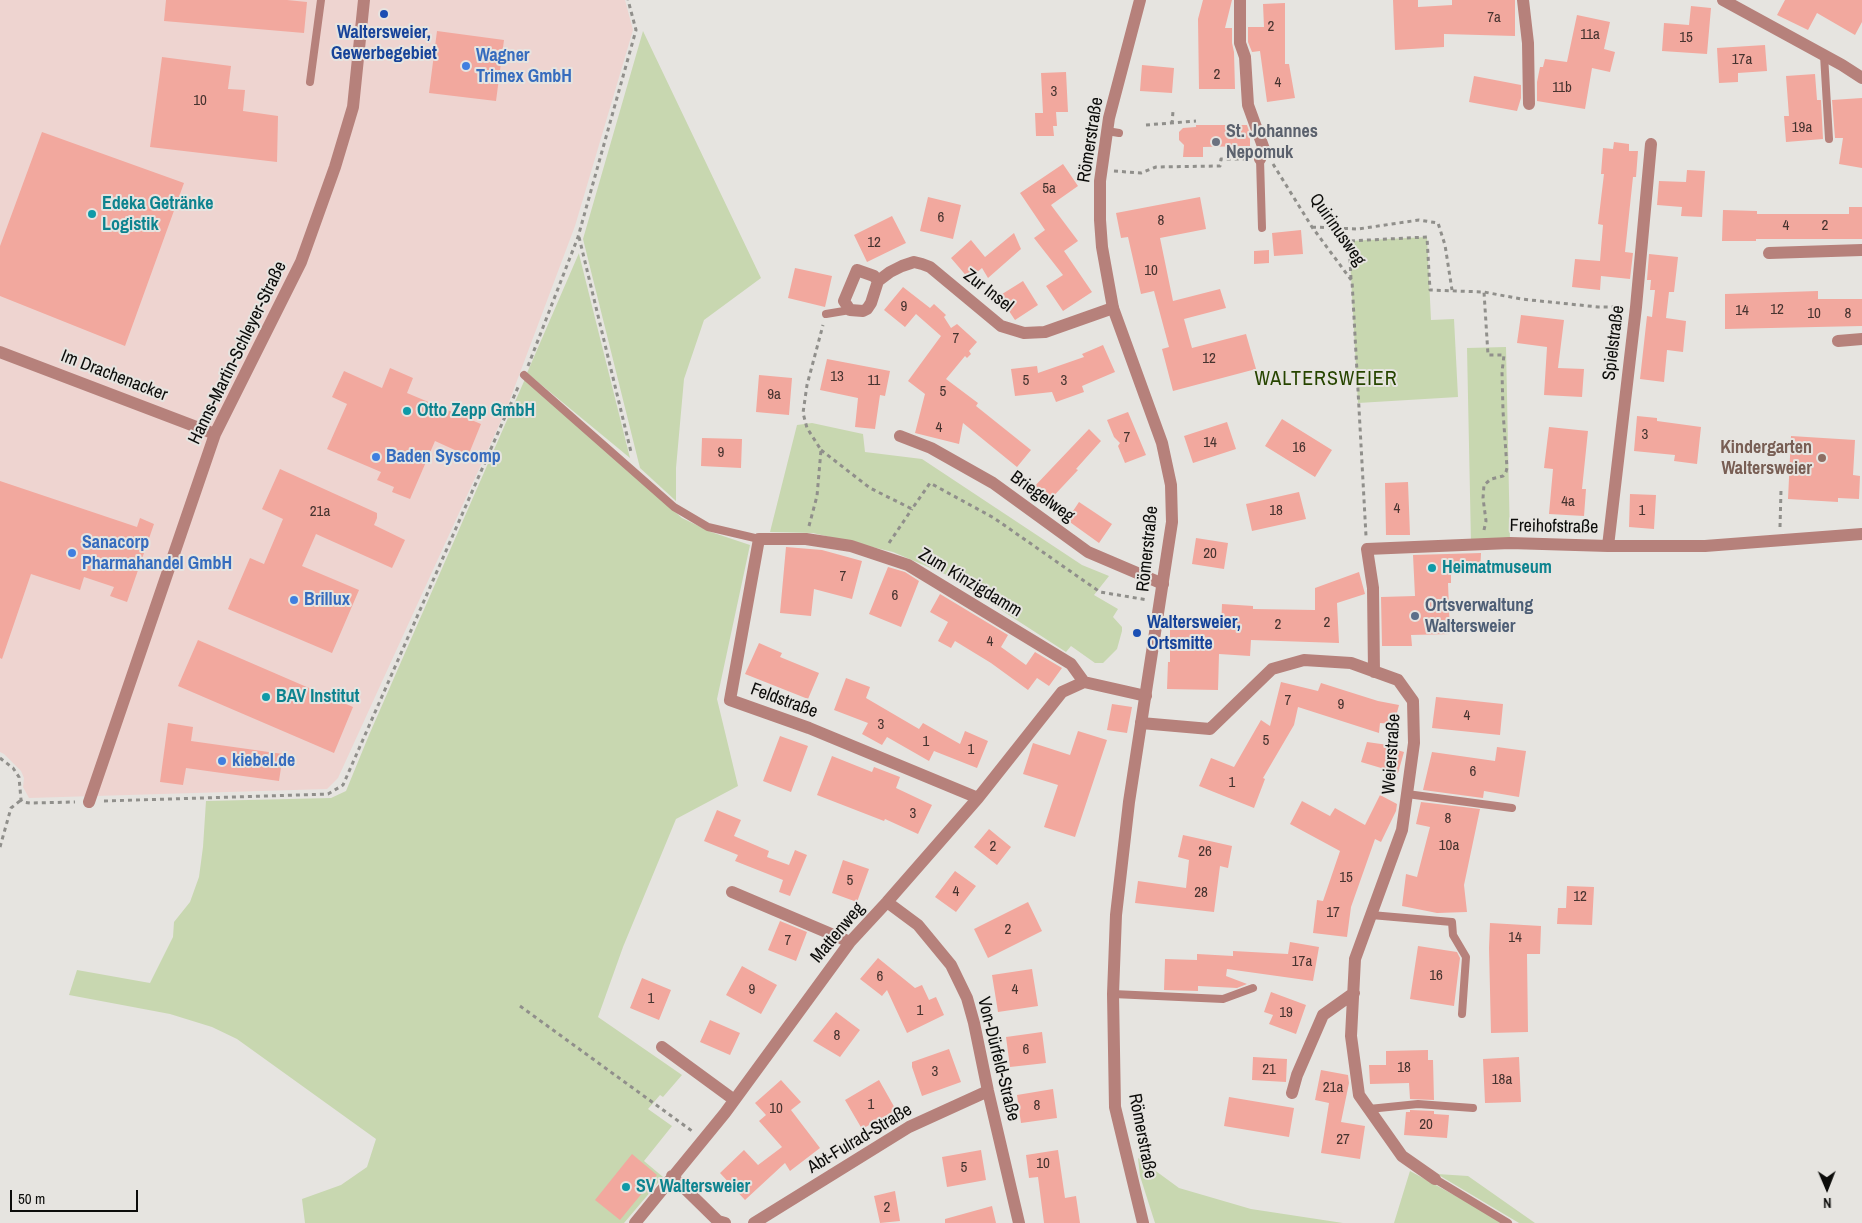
<!DOCTYPE html>
<html>
<head>
<meta charset="utf-8">
<style>
	body { margin:0 }
	#map { position:relative; width:1862px; height:1223px; overflow:hidden; background:#e6e4e0; font-family:"Archivo Narrow",sans-serif }
	canvas { display:block }
	.north { position:absolute; left:1802px; top:1163px; width:50px; height:50px; -webkit-text-stroke:4px #e6e4e0; paint-order:stroke; rotate:179deg; font-size:14px; font-weight:700; line-height:20px; text-align:center; color:#0c0c0a }
	.north::after { content:''; display:block; margin:auto; width:18px; height:22px; background:#0c0c0a; clip-path:polygon(50% 0,100% 100%,50% 72%,0 100%) }
	.scale { position:absolute; left:10px; top:1190px; width:128px; height:22px; box-sizing:border-box; border:2px solid #0c0c0a; border-top:0; padding-left:6px; font-size:15px; line-height:18px; white-space:nowrap; color:#0c0c0a; -webkit-text-stroke:4px #e6e4e0; paint-order:stroke }
</style>
</head>
<body>
<div id="map">
<canvas width="1862" height="1223"></canvas>
<div class="north">N</div>
<div class="scale">50 m</div>
</div>
<script>
const ctx = document.querySelector('canvas').getContext('2d');
ctx.lineJoin = 'round';
function fillPath(path, color) { ctx.fillStyle = color; ctx.fill(path, 'evenodd'); }
const toPath = rows => new Path2D(rows.map(r => 'M' + r).join(''));
function stroke(path, color, width, dash) { ctx.strokeStyle = color; ctx.lineWidth = width; ctx.lineCap = dash ? 'butt' : 'round'; ctx.setLineDash(dash || []); ctx.stroke(path); }
function drawText(font, color, halo, rows, align = 'center') {
  ctx.font = font + ' "Archivo Narrow",sans-serif'; ctx.lineWidth = 4; ctx.setLineDash([]); ctx.textBaseline = 'middle'; ctx.strokeStyle = halo; ctx.fillStyle = color; for (const [text, x, y, turn = 0] of rows) {
    ctx.save(); ctx.translate(x, y); ctx.rotate((+turn || 0) * Math.PI / 180); ctx.textAlign = isNaN(turn) ? turn : align; if (halo) ctx.strokeText(text, 0, 0); ctx.fillText(text, 0, 0); ctx.restore();
  }
}
fillPath(toPath([
	[0,0,625,0,633,30,575,226,506,410,338,778,327,789,29,798,23,787,24,778,21,771,4,754,0,752]
]), '#eed4d0');
fillPath(toPath([
	[643,31,761,278,704,320,684,379,676,468,676,501,640,468,583,239],
	[1427,237,1431,320,1454,319,1458,397,1358,403,1349,241],
	[579,253,579,254,630,458,527,373],
	[1506,347,1510,543,1471,543,1467,348],
	[525,379,682,518,711,532,750,545,717,699,738,786,676,819,623,947,598,1017,682,1075,663,1097,660,1095,648,1109,672,1126,644,1161,663,1177,624,1223,305,1223,302,1199,341,1185,367,1167,376,1139,237,1039,212,1027,170,1014,69,995,77,970,150,983,173,937,174,922,190,902,199,877,203,847,206,801,331,798,346,791,369,735],
	[812,423,863,434,865,452,922,459,1082,565,1109,576,1094,595,1118,609,1113,617,1122,627,1122,631,1117,649,1103,663,1095,663,1071,646,1066,652,947,575,893,552,813,533,770,532,797,425],
	[1138,1158,1179,1188,1251,1209,1343,1223,1155,1223,1140,1176],
	[1410,1171,1489,1214,1501,1223,1394,1223],
	[1437,1174,1468,1176,1535,1223,1519,1223]
]), '#c8d7b0');
fillPath(toPath([
	[166,0,287,0,307,2,304,33,164,21],
	[1203,0,1232,0,1225,28,1232,28,1232,43,1234,52,1235,89,1199,89,1198,19],
	[1393,0,1418,0,1418,7,1452,5,1452,0,1515,0,1515,36,1444,34,1444,47,1395,50],
	[1785,0,1862,0,1862,22,1855,35,1817,13,1808,30,1777,15],
	[1285,3,1285,64,1289,64,1295,98,1267,102,1260,51,1252,52,1248,42,1248,27,1264,27,1263,4],
	[1691,6,1711,8,1707,54,1662,51,1664,23,1689,25],
	[1577,15,1610,22,1604,49,1615,52,1610,72,1592,68,1585,109,1537,101,1537,82,1540,67,1543,67,1545,59,1567,62],
	[437,31,504,40,496,101,429,93],
	[1765,45,1767,71,1738,73,1738,82,1719,83,1717,48],
	[162,57,231,66,228,89,245,90,243,111,278,116,277,162,150,147],
	[1142,65,1174,68,1172,93,1140,91],
	[1066,72,1068,112,1056,112,1057,126,1053,126,1054,136,1036,136,1035,113,1043,113,1041,73],
	[1815,74,1817,100,1821,100,1823,139,1786,142,1784,116,1789,116,1786,76],
	[1474,76,1521,85,1521,98,1517,111,1469,102],
	[1862,98,1862,168,1839,164,1843,138,1835,138,1832,100],
	[1196,125,1247,125,1250,134,1250,146,1203,147,1203,157,1183,157,1184,145,1179,140,1179,132,1183,128,1196,127],
	[42,132,184,183,125,346,0,296,0,246],
	[1614,142,1629,144,1629,151,1638,151,1636,177,1633,177,1625,252,1633,253,1630,279,1601,276,1600,290,1572,287,1575,259,1600,261,1603,225,1598,224,1604,174,1601,174,1603,148,1613,149],
	[1063,164,1078,186,1051,205,1078,241,1064,251,1092,292,1063,311,1046,286,1063,275,1034,238,1045,230,1020,193],
	[1687,170,1705,171,1702,217,1681,216,1682,207,1657,205,1659,181,1686,182],
	[928,197,961,205,953,239,920,231],
	[1200,197,1206,229,1160,238,1173,301,1220,289,1226,308,1184,319,1192,348,1246,334,1256,369,1173,391,1162,349,1169,347,1154,291,1141,294,1128,237,1121,238,1116,213],
	[1849,207,1862,207,1862,239,1756,239,1756,241,1722,241,1723,210,1757,211,1757,214,1849,214],
	[892,216,906,243,867,262,854,235],
	[1301,230,1303,254,1274,256,1272,233],
	[1014,233,1021,249,988,278,982,268,969,279,951,258,971,240,985,257],
	[1269,250,1269,263,1254,264,1254,251],
	[1649,254,1678,257,1674,292,1669,292,1666,318,1686,321,1683,352,1667,350,1664,382,1640,379,1647,316,1652,317,1655,290,1650,290,1651,280,1647,280],
	[795,268,832,276,825,307,788,298],
	[1023,281,1038,305,1015,320,999,296],
	[903,287,930,308,934,304,946,315,944,317,951,328,957,324,977,342,969,351,971,354,967,358,965,356,946,379,978,403,976,406,1031,450,1017,467,963,423,959,444,915,433,925,394,908,381,941,336,916,314,905,327,884,310],
	[1818,291,1818,299,1862,299,1862,326,1725,329,1725,294],
	[1521,315,1564,320,1558,368,1584,369,1582,397,1544,395,1547,347,1517,343],
	[1103,345,1115,372,1082,386,1084,392,1056,402,1052,392,1015,396,1011,369,1037,366,1038,373,1084,357,1082,354],
	[827,359,890,371,885,396,880,395,875,429,855,427,858,398,820,390],
	[390,368,413,378,407,393,481,424,468,456,435,441,410,499,392,492,394,487,377,480,381,472,327,449,347,404,332,397,344,371,382,388],
	[759,375,792,378,789,415,756,412],
	[1128,412,1146,455,1125,463,1118,446,1120,443,1114,437,1107,420],
	[1637,416,1657,418,1657,421,1701,427,1697,464,1674,461,1675,455,1634,451],
	[1282,419,1332,450,1315,477,1265,446],
	[1227,422,1236,449,1193,463,1184,436],
	[1549,427,1588,431,1582,489,1586,489,1584,516,1549,514,1553,469,1544,468],
	[1089,429,1101,441,1076,469,1078,470,1047,503,1032,489],
	[1791,436,1855,440,1853,475,1860,476,1859,499,1838,498,1838,502,1788,499],
	[702,438,742,439,741,468,701,466],
	[280,469,377,513,377,518,374,525,405,540,392,568,316,534,302,566,359,590,332,653,228,609,250,558,264,564,283,519,262,509],
	[0,481,137,527,140,518,154,524,127,602,110,596,114,587,84,577,80,590,31,574,2,659,0,658],
	[1408,482,1410,535,1386,535,1385,483],
	[1299,492,1306,519,1252,531,1246,504],
	[1630,494,1656,495,1654,529,1629,527],
	[1079,502,1112,524,1099,543,1067,520],
	[1196,538,1228,543,1224,569,1192,564],
	[786,547,822,550,862,561,852,599,814,589,811,616,780,613],
	[1481,553,1480,574,1451,573,1451,583,1448,583,1450,634,1411,635,1412,646,1382,646,1381,597,1415,596,1413,555],
	[888,567,905,572,919,581,901,627,869,614],
	[1359,572,1365,594,1337,603,1339,643,1251,640,1250,656,1219,654,1218,690,1167,689,1168,662,1170,662,1170,630,1221,629,1222,604,1253,606,1253,609,1315,610,1315,588],
	[940,594,1008,635,1001,647,1026,665,1035,652,1062,668,1049,686,1037,678,1028,690,991,663,955,641,951,648,938,641,948,622,930,612],
	[198,640,353,707,334,753,178,686],
	[759,643,782,653,780,657,819,673,808,699,745,674],
	[846,678,870,687,866,698,919,729,923,723,960,744,965,731,988,741,977,768,934,751,929,761,887,737,882,745,862,734,868,723,834,710],
	[1281,682,1318,691,1321,683,1378,701,1399,705,1394,724,1380,723,1379,733,1298,707,1294,725,1263,778,1265,779,1254,808,1199,786,1211,758,1234,767,1261,720,1270,726],
	[1436,697,1503,704,1500,735,1432,728],
	[1112,704,1132,707,1127,733,1107,730],
	[168,723,193,727,191,741,283,754,279,781,186,768,183,785,160,782],
	[1078,731,1107,740,1075,837,1044,827,1058,785,1023,774,1033,743,1070,755],
	[780,736,808,746,791,792,763,781],
	[1367,742,1388,745,1387,747,1404,752,1398,773,1361,762],
	[1497,747,1526,751,1519,797,1484,791,1483,798,1423,790,1432,752,1495,761],
	[832,756,872,772,874,767,900,777,896,788,932,805,918,834,885,819,884,821,817,795],
	[1380,795,1397,804,1396,811,1381,842,1375,839,1351,907,1347,937,1313,933,1317,900,1323,901,1340,851,1290,824,1302,801,1330,816,1335,808,1365,825],
	[1421,802,1480,809,1464,885,1467,912,1437,913,1402,906,1406,874,1417,877,1430,827,1416,824],
	[717,810,741,820,734,836,769,851,767,857,789,865,795,850,807,855,790,896,779,892,783,880,735,861,738,855,704,841],
	[989,829,1011,847,997,865,974,847],
	[1183,835,1232,846,1228,868,1220,866,1214,912,1135,903,1138,881,1186,888,1189,860,1178,857],
	[843,860,869,869,857,902,832,893],
	[955,871,976,886,956,912,935,897],
	[1567,886,1594,887,1592,925,1557,924,1558,908,1566,908],
	[1028,902,1042,931,988,958,974,929],
	[780,921,807,932,796,961,768,950],
	[1490,923,1541,926,1540,954,1527,954,1528,1032,1491,1033,1489,948],
	[1290,942,1319,947,1313,981,1227,969,1226,976,1247,984,1237,988,1198,986,1198,991,1164,990,1165,959,1197,960,1197,954,1233,956,1233,951,1288,954],
	[1418,946,1457,952,1460,958,1454,1006,1410,999],
	[878,958,915,988,922,985,929,1000,936,997,944,1015,907,1033,887,990,882,996,860,979],
	[742,966,777,985,761,1014,726,995],
	[1032,969,1038,1006,998,1012,992,975],
	[642,978,671,990,659,1020,630,1008],
	[1271,992,1306,1005,1296,1034,1269,1024,1273,1015,1264,1012],
	[836,1012,860,1030,840,1057,813,1041],
	[710,1020,740,1033,730,1055,700,1042],
	[1042,1032,1046,1063,1010,1067,1006,1037],
	[949,1049,961,1082,922,1096,912,1067,912,1062],
	[1428,1050,1428,1060,1433,1060,1434,1100,1410,1099,1409,1083,1370,1084,1369,1065,1386,1065,1386,1051],
	[1253,1057,1287,1059,1286,1082,1252,1080],
	[1519,1057,1521,1102,1485,1103,1483,1059],
	[1321,1070,1348,1075,1349,1083,1341,1122,1365,1126,1360,1159,1321,1153,1329,1103,1315,1100],
	[781,1080,801,1102,791,1110,820,1148,790,1171,785,1163,745,1200,720,1173,744,1150,758,1165,782,1147,759,1121,766,1115,755,1103],
	[879,1080,896,1110,862,1129,845,1100],
	[1053,1089,1057,1118,1021,1123,1017,1095],
	[1229,1097,1294,1108,1289,1137,1224,1126],
	[1410,1110,1434,1111,1434,1114,1449,1115,1447,1138,1404,1135,1406,1112,1410,1112],
	[981,1150,986,1180,947,1187,942,1157],
	[1058,1150,1065,1198,1076,1196,1080,1223,1044,1223,1038,1177,1029,1178,1026,1155],
	[632,1154,657,1175,620,1220,595,1200],
	[895,1191,900,1221,880,1223,874,1196],
	[992,1206,996,1223,945,1223,945,1219]
]), '#f2a89e');
stroke(toPath([
	[1172,124,1173,111,1176,111],
	[1146,125,1196,121],
	[1273,164,1312,227,1352,281,1366,536],
	[1114,171,1141,173,1156,167,1220,166,1221,159,1247,159],
	[1312,227,1358,229,1419,220,1438,223,1445,245,1452,290],
	[579,237,631,452],
	[1351,279,1349,241,1427,237,1430,290,1484,292,1521,299,1598,307,1623,307],
	[528,366,578,237,636,30,628,0],
	[821,450,870,488,912,509,930,483,994,518,1100,592,1148,600],
	[809,526,817,496,821,450,807,428,803,413,807,385,823,325],
	[1780,527,1781,490],
	[1484,530,1486,521,1483,498,1484,485,1491,479,1503,476,1506,472,1507,468,1503,411,1502,372,1504,355,1488,355,1484,292],
	[889,543,912,509],
	[0,758,13,768,19,777,21,800,23,802,30,803,75,802],
	[104,801,328,794,343,785,519,385],
	[0,847,11,808,21,800],
	[520,1006,692,1131]
]), '#908f8b', 3, [4, 4]);
stroke(toPath([
	[1824,55,1829,139],
	[310,82,321,0],
	[1107,131,1119,133],
	[1260,159,1262,228],
	[826,314,850,310],
	[524,375,674,507,708,527,759,539],
	[1407,794,1512,808],
	[1371,915,1452,922,1453,935,1466,957,1462,1014],
	[1113,994,1223,999,1253,988],
	[1369,1109,1418,1104,1473,1108],
	[1435,1179,1508,1223]
]), '#b6817b', 8);
stroke(toPath([
	[1240,0,1240,43,1245,57,1248,105,1264,149,1260,159],
	[1523,0,1528,43,1529,104],
	[1723,0,1842,65,1862,78],
	[1769,253,1862,250],
	[857,270,874,276,878,281,871,303,867,309,863,311,850,310,844,301,857,270],
	[878,281,890,272,902,266,914,262,922,264,930,267,1001,326,1024,333,1045,332,1113,308],
	[1838,341,1862,339],
	[0,352,215,434],
	[900,436,931,448,993,483,1088,552,1163,584],
	[1608,546,1636,307,1651,144],
	[1374,672,1373,588,1367,549,1510,543,1608,546,1705,546,1862,534],
	[1141,723,1210,729,1272,669,1304,660,1351,663,1398,680,1413,701,1414,743,1402,830,1355,959,1351,1036,1359,1095,1402,1156,1435,1179],
	[978,798,809,728,730,700,759,539,806,539,851,546,908,565,1071,664,1084,682,1146,696],
	[89,802,215,434,301,262,335,167,353,107,364,0],
	[732,892,850,942],
	[887,902,918,925,951,965,967,998,974,1023,988,1091,1019,1223],
	[662,1047,733,1099],
	[1292,1093,1297,1075,1323,1015,1354,993],
	[672,1176,718,1221,725,1223],
	[635,1223,725,1113,850,942,887,902,978,798,1062,692,1084,682],
	[754,1223,909,1127,988,1091]
]), '#b6817b', 12);
stroke(toPath([
	[1140,0,1109,118,1100,181,1100,220,1102,247,1113,308,1162,443,1171,485,1172,522,1129,802,1116,915,1113,994,1115,1107,1143,1223]
]), '#b6817b', 12);
for (const [x, y, r, color] of [
	[384,14,5,"#1a4fb4"],
	[466,66,5,"#3f7fe0"],
	[1216,142,5,"#6b7280"],
	[92,214,5,"#0f9aa8"],
	[407,411,5,"#0f9aa8"],
	[376,457,5,"#3f7fe0"],
	[1822,458,5,"#8d6e63"],
	[72,553,5,"#3f7fe0"],
	[1432,568,5,"#0f9aa8"],
	[294,600,5,"#3f7fe0"],
	[1415,616,5,"#5c6f8a"],
	[1137,633,5,"#1a4fb4"],
	[266,697,5,"#0f9aa8"],
	[222,761,5,"#3f7fe0"],
	[626,1187,5,"#0f9aa8"]
]) { const dot = new Path2D(); dot.arc(x, y, r, 0, 2 * Math.PI); ctx.fillStyle = color; ctx.fill(dot); stroke(dot, '#e6e4e0', 2); }
drawText('15px', '#46332f', null, [
	["7a",1494,18],
	["2",1271,27],
	["11a",1590,35],
	["15",1686,38],
	["17a",1742,60],
	["2",1217,75],
	["4",1278,83],
	["11b",1562,88],
	["3",1054,92],
	["10",200,101],
	["19a",1802,128],
	["5a",1049,189],
	["6",941,218],
	["8",1161,221],
	["4",1786,226],
	["2",1825,226],
	["12",874,243],
	["10",1151,271],
	["9",904,307],
	["12",1777,310],
	["14",1742,311],
	["10",1814,314],
	["8",1848,314],
	["7",956,339],
	["12",1209,359],
	["13",837,377],
	["11",874,381],
	["5",1026,381],
	["3",1064,381],
	["5",943,392],
	["9a",774,395],
	["4",939,428],
	["3",1645,435],
	["7",1127,438],
	["14",1210,443],
	["16",1299,448],
	["9",721,453],
	["4a",1568,502],
	["4",1397,509],
	["18",1276,511],
	["1",1642,511],
	["21a",320,512],
	["20",1210,554],
	["7",843,577],
	["6",895,596],
	["2",1327,623],
	["2",1278,625],
	["4",990,642],
	["7",1288,701],
	["9",1341,705],
	["4",1467,716],
	["3",881,725],
	["5",1266,741],
	["1",926,742],
	["1",971,750],
	["6",1473,772],
	["1",1232,783],
	["3",913,814],
	["8",1448,819],
	["10a",1449,846],
	["2",993,847],
	["26",1205,852],
	["15",1346,878],
	["5",850,881],
	["4",956,892],
	["28",1201,893],
	["12",1580,897],
	["17",1333,913],
	["2",1008,930],
	["14",1515,938],
	["7",788,941],
	["17a",1302,962],
	["16",1436,976],
	["6",880,977],
	["9",752,990],
	["4",1015,990],
	["1",651,999],
	["1",920,1011],
	["19",1286,1013],
	["8",837,1036],
	["6",1026,1050],
	["18",1404,1068],
	["21",1269,1070],
	["3",935,1072],
	["18a",1502,1080],
	["21a",1333,1088],
	["1",871,1105],
	["8",1037,1106],
	["10",776,1109],
	["20",1426,1125],
	["27",1343,1140],
	["10",1043,1164],
	["5",964,1168],
	["2",887,1208]
]);
drawText('bold 18px', '#164399', '#e6e4e0', [
	["Waltersweier,",384,33],
	["Gewerbegebiet",384,54],
	["Waltersweier,",1147,623,"left"],
	["Ortsmitte",1147,644,"left"]
]);
drawText('bold 18px', '#366cbe', '#e6e4e0', [
	["Wagner",476,56],
	["Trimex GmbH",476,77],
	["Baden Syscomp",386,457],
	["Sanacorp",82,543],
	["Pharmahandel GmbH",82,564],
	["Brillux",304,600],
	["kiebel.de",232,761]
], 'left');
drawText('bold 18px', '#5b616d', '#e6e4e0', [
	["St. Johannes",1226,132],
	["Nepomuk",1226,153]
], 'left');
drawText('18px', '#0c0c0a', '#e6e4e0', [
	["Römerstraße",1091,140,-81],
	["Quirinusweg",1337,230,55],
	["Zur Insel",988,291,38],
	["Spielstraße",1614,343,-83],
	["Hanns-Martin-Schleyer-Straße",238,353,-64],
	["Im Drachenacker",114,376,21],
	["Briegelweg",1042,497,36],
	["Freihofstraße",1554,527,1],
	["Römerstraße",1148,549,-84],
	["Zum Kinzigdamm",970,583,31],
	["Feldstraße",784,701,20],
	["Weierstraße",1392,754,-86],
	["Mattenweg",838,933,-50],
	["Von-Dürfeld-Straße",998,1059,76],
	["Römerstraße",1142,1136,79],
	["Abt-Fulrad-Straße",860,1139,-31]
]);
drawText('bold 18px', '#0d838f', '#e6e4e0', [
	["Edeka Getränke",102,204],
	["Logistik",102,225],
	["Otto Zepp GmbH",417,411],
	["Heimatmuseum",1442,568],
	["BAV Institut",276,697],
	["SV Waltersweier",636,1187]
], 'left');
drawText('bold 18px', '#785e54', '#e6e4e0', [
	["Kindergarten",1812,448],
	["Waltersweier",1812,469]
], 'right');
drawText('bold 18px', '#4e5e75', '#e6e4e0', [
	["Ortsverwaltung",1425,606],
	["Waltersweier",1425,627]
], 'left');
ctx.letterSpacing = '1px';
drawText('20px', '#274500', '#e6e4e0', [
	["WALTERSWEIER",1326,380]
]);
ctx.letterSpacing = '0px';
</script>
</body>
</html>
